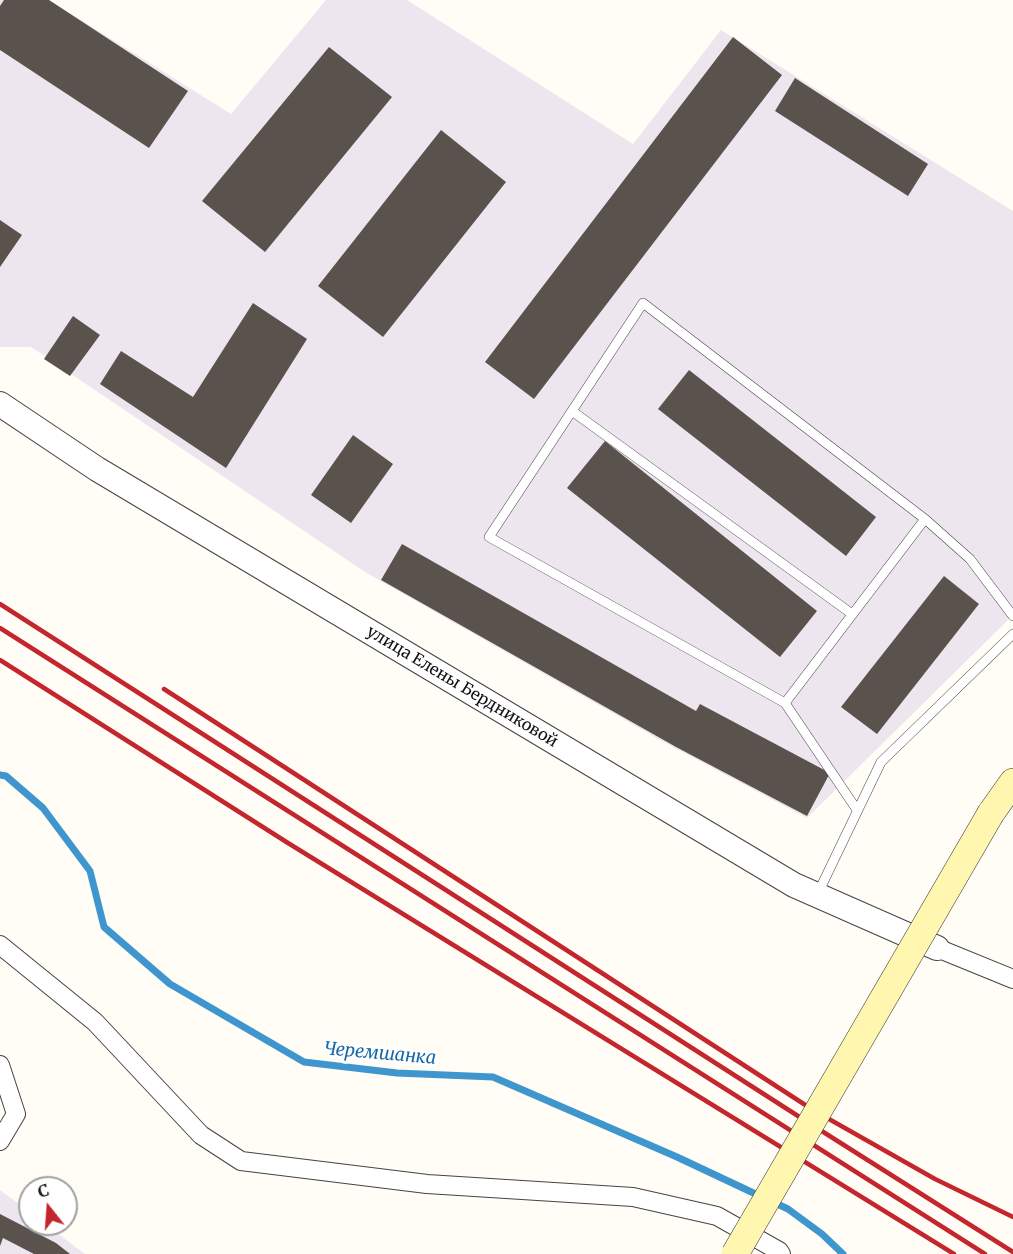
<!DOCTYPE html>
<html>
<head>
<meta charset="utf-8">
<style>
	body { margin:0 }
	#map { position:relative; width:1013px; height:1254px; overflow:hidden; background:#fffdf5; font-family:Merriweather,serif }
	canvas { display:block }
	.north { position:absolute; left:18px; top:1176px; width:60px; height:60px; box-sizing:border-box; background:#fff; border:2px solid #a0a0a0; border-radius:50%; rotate:343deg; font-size:16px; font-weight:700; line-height:24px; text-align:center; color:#111 }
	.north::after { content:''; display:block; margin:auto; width:21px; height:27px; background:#c4262e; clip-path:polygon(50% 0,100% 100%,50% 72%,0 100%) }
</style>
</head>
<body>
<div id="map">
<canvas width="1013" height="1254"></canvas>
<div class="north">С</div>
</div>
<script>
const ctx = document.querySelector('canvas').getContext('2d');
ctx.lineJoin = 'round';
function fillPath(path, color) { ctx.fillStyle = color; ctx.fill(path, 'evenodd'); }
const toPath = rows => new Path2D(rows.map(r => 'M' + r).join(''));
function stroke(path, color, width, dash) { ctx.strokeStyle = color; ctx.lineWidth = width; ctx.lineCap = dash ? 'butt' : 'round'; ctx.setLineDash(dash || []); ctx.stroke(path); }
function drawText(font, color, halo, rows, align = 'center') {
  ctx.font = font + ' Merriweather,serif'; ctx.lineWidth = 6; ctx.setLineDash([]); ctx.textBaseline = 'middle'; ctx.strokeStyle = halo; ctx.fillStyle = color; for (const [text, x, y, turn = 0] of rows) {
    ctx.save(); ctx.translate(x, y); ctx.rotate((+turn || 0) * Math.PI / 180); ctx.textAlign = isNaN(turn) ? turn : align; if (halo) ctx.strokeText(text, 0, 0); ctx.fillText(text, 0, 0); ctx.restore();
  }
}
fillPath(toPath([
	[0,0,49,0,231,114,326,0,407,0,633,144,721,30,1013,211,1013,615,807,818,660,740,365,572,31,347,0,347],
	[0,1190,30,1212,30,1224,45,1224,85,1254,0,1254]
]), '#eee6ef');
stroke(toPath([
	[0,775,6,776,43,808,90,871,104,927,170,984,304,1062,397,1073,493,1077,677,1157,762,1197],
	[773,1202,788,1209,822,1234,843,1254]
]), '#3f96cf', 7);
fillPath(toPath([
	[4,0,49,0,188,91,149,148,0,50,0,6],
	[733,37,782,75,534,399,485,362],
	[329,47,392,97,265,252,202,201],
	[795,78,928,164,908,196,775,111],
	[441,130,506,182,383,337,318,286],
	[0,220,22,235,0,267],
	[253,303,307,339,226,468,100,384,121,351,193,397],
	[73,316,100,335,70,376,44,359],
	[689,370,876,517,846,556,658,409],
	[353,435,393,464,351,523,311,495],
	[605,441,817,611,780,657,567,488],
	[402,544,696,711,700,704,830,773,807,816,676,747,381,580],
	[944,576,979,604,877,734,841,707],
	[0,1214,56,1243,70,1254,34,1254,3,1238,0,1246]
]), '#5a524d');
const service = toPath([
	[572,411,852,614],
	[785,703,489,537,643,303,925,519],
	[857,810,785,703,925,519,970,559,1013,616],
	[818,893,881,762,1013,634]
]);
const minor = toPath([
	[0,945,95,1022,201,1135,241,1161,427,1184,633,1197,717,1216,779,1251,781,1254],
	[937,948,1013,979],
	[0,1065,16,1114,0,1141]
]);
const tertiary = toPath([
	[0,404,97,469,794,885,937,948]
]);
const secondary = toPath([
	[991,813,1013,782]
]);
stroke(service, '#444', 10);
stroke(minor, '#444', 20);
stroke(tertiary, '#444', 26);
stroke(secondary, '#333', 28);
stroke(service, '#fff', 9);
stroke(minor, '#fff', 18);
stroke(tertiary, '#fff', 24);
stroke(secondary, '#fff6b0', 27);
stroke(toPath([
	[0,604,798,1116,1013,1252],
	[0,628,985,1254],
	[0,660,288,843,954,1254],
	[164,689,813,1110,935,1179,1013,1217]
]), '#c4262e', 4.5);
const secondaryBridge = toPath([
	[735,1254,991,813]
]);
stroke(secondaryBridge, '#333', 28, []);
stroke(secondaryBridge, '#fff6b0', 27);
drawText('16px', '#111', '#fff', [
	["улица Елены Бердниковой",462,687,31]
]);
drawText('italic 18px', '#1768a6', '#fff', [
	["Черемшанка",380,1054,5]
]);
</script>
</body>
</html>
